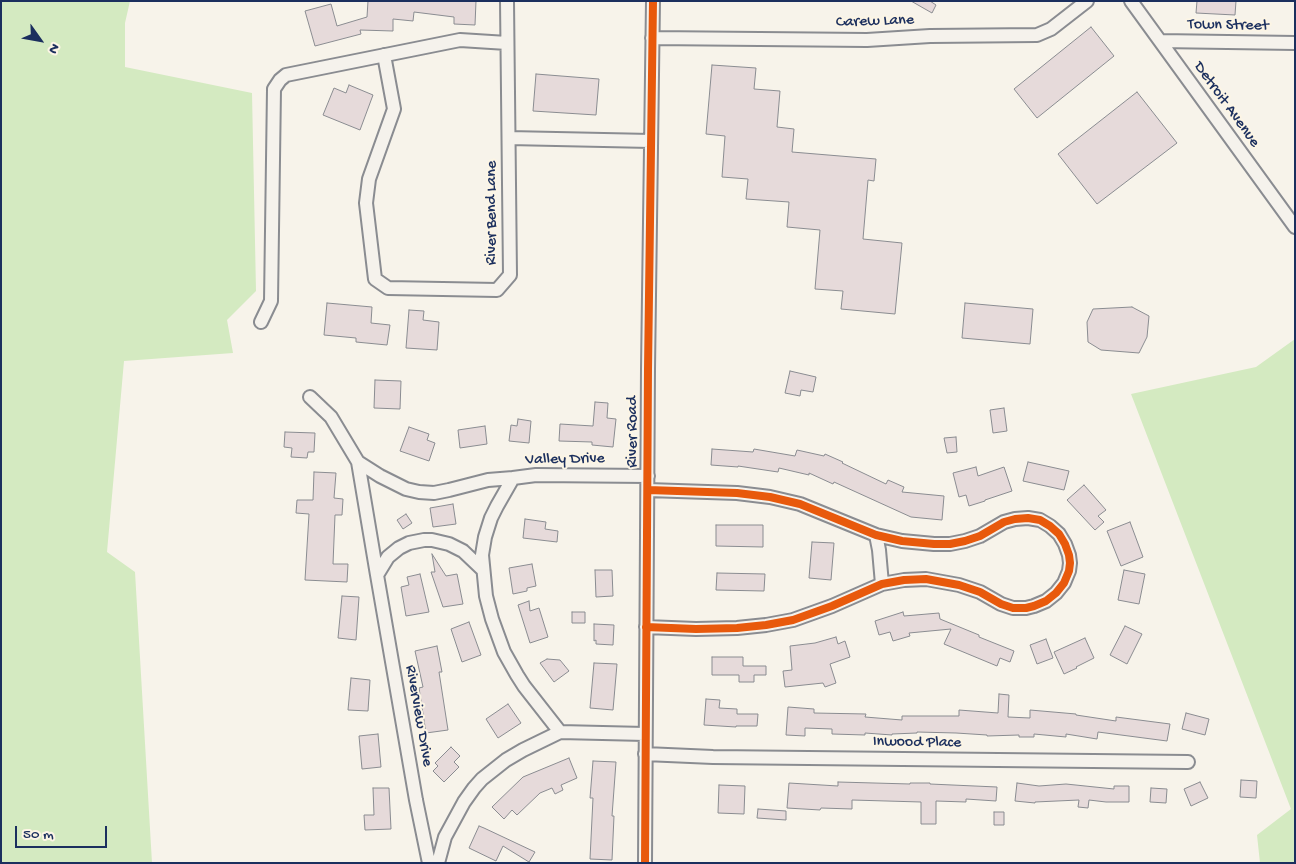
<!DOCTYPE html>
<html>
<head>
<meta charset="utf-8">
<style>
	body { margin:0 }
	#map { position:relative; width:1296px; height:864px; overflow:hidden; background:#f7f3ea; font-family:"Gochi Hand",sans-serif }
	canvas { display:block }
	.frame { position:absolute; inset:0; border:2px solid #1b2f5e; pointer-events:none }
	.north { position:absolute; left:15px; top:15px; width:50px; height:50px; -webkit-text-stroke:4px #fcf5e5; paint-order:stroke; rotate:122deg; font-size:14px; font-weight:700; line-height:20px; text-align:center; color:#1b2f5e }
	.north::after { content:''; display:block; margin:auto; width:18px; height:22px; background:#1b2f5e; clip-path:polygon(50% 0,100% 100%,50% 72%,0 100%) }
	.scale { position:absolute; left:15px; top:826px; width:92px; height:22px; box-sizing:border-box; border:2px solid #1b2f5e; border-top:0; padding-left:6px; font-size:15px; line-height:18px; white-space:nowrap; color:#1b2f5e; -webkit-text-stroke:4px #fcf5e5; paint-order:stroke }
</style>
</head>
<body>
<div id="map">
<canvas width="1296" height="864"></canvas>
<div class="frame"></div>
<div class="north">N</div>
<div class="scale">50 m</div>
</div>
<script>
const ctx = document.querySelector('canvas').getContext('2d');
ctx.lineJoin = 'round';
function fillPath(path, color) { ctx.fillStyle = color; ctx.fill(path, 'evenodd'); }
const toPath = rows => new Path2D(rows.map(r => 'M' + r).join(''));
function stroke(path, color, width, dash) { ctx.strokeStyle = color; ctx.lineWidth = width; ctx.lineCap = dash ? 'butt' : 'round'; ctx.setLineDash(dash || []); ctx.stroke(path); }
function drawText(font, color, halo, rows, align = 'center') {
  ctx.font = font + ' "Gochi Hand",sans-serif'; ctx.lineWidth = 4; ctx.setLineDash([]); ctx.textBaseline = 'middle'; ctx.strokeStyle = halo; ctx.fillStyle = color; for (const [text, x, y, turn = 0] of rows) {
    ctx.save(); ctx.translate(x, y); ctx.rotate((+turn || 0) * Math.PI / 180); ctx.textAlign = isNaN(turn) ? turn : align; if (halo) ctx.strokeText(text, 0, 0); ctx.fillText(text, 0, 0); ctx.restore();
  }
}
fillPath(toPath([
	[1,1,130,1,125,23,125,67,252,93,256,291,227,320,233,353,124,361,107,552,135,572,152,863,1,863],
	[1295,339,1295,863,1260,863,1257,835,1291,809,1131,394,1256,367]
]), '#d4eac1');
const building = toPath([
	[368,1,476,1,475,25,454,24,454,17,414,12,413,21,393,19,393,31,360,30,361,34,315,46,305,11,331,4,337,26,367,17,368,1],
	[911,1,930,1,936,5,932,13,911,1],
	[1197,1,1236,1,1235,15,1196,13,1197,1],
	[1091,27,1114,56,1037,118,1014,89,1091,27],
	[712,65,756,68,754,89,780,91,777,127,794,129,792,152,876,159,874,181,868,180,863,239,902,243,895,314,841,309,843,291,815,289,820,230,787,227,789,202,746,199,748,179,722,177,725,136,706,134,712,65],
	[536,74,599,79,596,115,533,111,536,74],
	[349,85,373,95,360,130,323,115,334,88,346,93,349,85],
	[1137,92,1177,143,1097,204,1058,154,1137,92],
	[327,303,372,307,371,323,390,325,387,345,356,342,356,338,324,335,327,303],
	[965,303,1033,309,1030,344,962,338,965,303],
	[1132,307,1149,316,1147,337,1139,353,1101,350,1088,342,1087,322,1093,309,1132,307],
	[409,310,424,311,423,320,439,322,437,350,406,348,409,310],
	[790,371,816,377,813,392,801,390,800,396,785,393,790,371],
	[375,380,401,381,400,409,374,408,375,380],
	[595,402,608,403,607,418,616,419,613,447,592,445,592,442,559,441,560,424,593,426,595,402],
	[1004,408,1007,431,993,433,990,410,1004,408],
	[518,419,531,421,529,443,509,441,511,425,517,426,518,419],
	[485,426,487,444,460,448,458,430,485,426],
	[409,427,429,434,427,440,435,443,429,461,400,451,409,427],
	[285,432,315,433,314,452,308,452,307,458,291,457,292,448,284,447,285,432],
	[956,437,957,452,947,453,944,438,956,437],
	[712,449,753,452,754,449,795,456,797,450,824,456,825,454,843,462,842,463,886,484,888,480,904,487,902,492,944,496,942,520,911,517,834,482,833,484,809,473,809,475,779,468,778,472,738,466,738,467,711,465,712,449],
	[1028,462,1069,471,1064,490,1023,481,1028,462],
	[976,467,978,476,1004,467,1012,491,985,500,985,501,969,506,966,495,959,497,953,473,976,467],
	[314,472,336,473,334,498,343,499,342,515,335,515,333,564,348,564,347,582,305,580,309,514,296,513,297,500,313,500,314,472],
	[1084,485,1106,510,1098,516,1104,522,1095,530,1067,500,1084,485],
	[453,504,456,524,433,527,430,508,453,504],
	[406,514,412,523,403,529,397,520,406,514],
	[525,519,546,522,545,529,558,531,557,542,523,538,525,519],
	[1130,522,1143,557,1121,566,1107,531,1130,522],
	[716,525,763,525,763,547,716,546,716,525],
	[812,542,834,543,831,580,809,578,812,542],
	[432,554,446,576,457,574,463,604,443,607,431,572,435,572,432,554],
	[532,564,536,586,527,588,527,591,513,594,509,568,532,564],
	[595,570,612,570,613,596,596,597,595,570],
	[1124,570,1145,574,1139,604,1118,600,1124,570],
	[717,573,765,574,764,591,716,590,717,573],
	[420,574,429,612,406,616,401,587,409,585,407,577,420,574],
	[342,596,359,597,356,640,338,638,342,596],
	[529,601,530,611,539,608,548,637,530,643,518,605,529,601],
	[572,612,585,612,585,623,572,623,572,612],
	[903,612,904,616,939,613,940,619,979,635,979,637,1014,651,1010,662,1000,658,997,666,944,644,951,629,909,633,910,636,893,641,890,632,879,635,875,621,903,612],
	[469,622,481,655,462,662,451,629,469,622],
	[594,624,614,625,613,645,596,644,596,640,594,641,594,624],
	[1125,626,1142,634,1127,664,1110,655,1125,626],
	[836,637,838,644,845,641,850,657,830,664,836,683,825,687,823,683,785,687,783,671,792,670,790,646,815,643,836,637],
	[1085,638,1094,658,1076,667,1077,668,1064,674,1054,652,1085,638],
	[1046,639,1053,658,1037,664,1030,645,1046,639],
	[437,646,442,672,439,672,448,730,426,733,419,688,423,687,415,651,437,646],
	[712,657,743,657,743,666,766,666,766,675,754,675,754,682,739,682,739,675,712,675,712,657],
	[547,659,560,660,569,671,554,682,540,663,547,659],
	[594,663,617,664,613,710,590,708,594,663],
	[351,678,370,680,368,711,348,710,351,678],
	[999,694,1009,695,1008,717,1030,718,1030,710,1076,714,1076,715,1116,721,1116,717,1170,724,1167,741,1098,732,1097,739,1066,734,1066,737,1034,734,1034,737,1019,737,1019,735,987,736,987,735,956,733,917,732,917,733,892,734,892,735,865,733,865,735,832,734,832,729,805,728,805,736,786,735,788,707,814,709,814,713,866,714,865,717,902,720,902,716,959,716,959,710,998,713,999,694],
	[706,699,720,700,719,708,737,709,737,714,758,714,757,726,736,726,736,727,704,725,706,699],
	[508,704,521,723,498,738,486,719,508,704],
	[1186,713,1209,719,1205,735,1182,729,1186,713],
	[378,734,381,767,362,769,359,736,378,734],
	[451,747,460,756,454,762,459,767,444,782,433,771,438,766,435,763,451,747],
	[569,758,577,778,561,785,563,790,555,794,552,788,540,793,517,815,512,810,504,819,492,807,523,777,569,758],
	[593,761,616,762,612,816,614,816,612,860,590,859,593,798,590,798,593,761],
	[1241,780,1257,781,1256,798,1240,797,1241,780],
	[838,782,910,784,910,783,930,783,930,784,997,787,996,801,966,799,966,802,936,801,936,824,921,824,921,802,852,800,852,809,821,808,820,810,787,808,789,783,838,786,838,782],
	[1200,782,1208,798,1191,806,1184,789,1200,782],
	[1017,783,1039,786,1066,784,1114,789,1114,786,1129,786,1129,802,1106,802,1089,800,1088,808,1078,807,1079,800,1035,802,1035,803,1015,801,1017,783],
	[719,785,745,786,744,814,718,813,719,785],
	[373,788,389,788,391,829,365,830,364,815,374,815,373,788],
	[1151,788,1167,789,1166,803,1150,802,1151,788],
	[758,809,786,811,786,820,757,818,758,809],
	[994,812,1004,812,1004,825,994,825,994,812],
	[479,826,484,828,535,852,529,862,503,846,496,861,469,848,479,826]
]);
fillPath(building, '#e6dada');
stroke(building, '#8a8c91', 1);
const minor = toPath([
	[1131,1,1295,227],
	[652,38,867,40,930,36,1037,35,1051,29,1087,1],
	[1160,41,1295,43],
	[384,55,394,109,369,179,366,203,375,279,388,288,497,290,510,275,507,1],
	[509,138,651,141],
	[261,322,271,301,274,89,280,80,286,75,460,40,507,43],
	[310,397,331,417,358,462,377,575],
	[358,462,380,476,406,489,419,492,434,493,449,490,488,480,513,478],
	[876,535,879,550,882,584],
	[646,627,696,629,737,628,766,625,793,620,832,606,882,584,904,580,926,579,959,585,980,592,1001,604,1013,608,1026,608,1034,606,1046,601,1056,593,1064,583,1069,571,1070,563,1069,555,1065,544,1059,534,1050,526,1040,520,1028,518,1015,519,1004,522,980,536,965,541,950,544,934,544,902,541,876,535,800,504,770,497,737,493,648,490],
	[560,732,524,686,517,675,504,652,492,619,486,596,482,555,485,537,491,518,497,506,513,478,536,475,648,476],
	[645,754,713,757,1188,762],
	[429,863,416,800,377,575,388,557,399,548,409,543,424,540,432,540,449,544,463,551,483,570],
	[438,863,445,837,464,802,474,788,482,779,506,760,523,750,560,732,645,734],
	[645,863,648,369,653,1]
]);
stroke(minor, '#8a8c91', 16);
stroke(minor, '#f5f2ec', 12);
stroke(toPath([
	[646,627,696,629,737,628,766,625,793,620,832,606,882,584,904,580,926,579,959,585,980,592,1001,604,1013,608,1026,608,1034,606,1046,601,1056,593,1064,583,1069,571,1070,563,1069,555,1065,544,1059,534,1050,526,1040,520,1028,518,1015,519,1004,522,980,536,965,541,950,544,934,544,902,541,876,535,800,504,770,497,737,493,648,490],
	[645,863,648,369,653,1]
]), '#e8590c', 8);
drawText('16px', '#1b2f5e', '#fcf5e5', [
	["Carew Lane",875,22,-2],
	["Town Street",1228,26,1],
	["Detroit Avenue",1226,105,54],
	["River Bend Lane",493,213,-90],
	["River Road",634,432,-90],
	["Valley Drive",565,460,-1],
	["Riverview Drive",418,716,80],
	["Inwood Place",917,743,1]
]);
</script>
</body>
</html>
